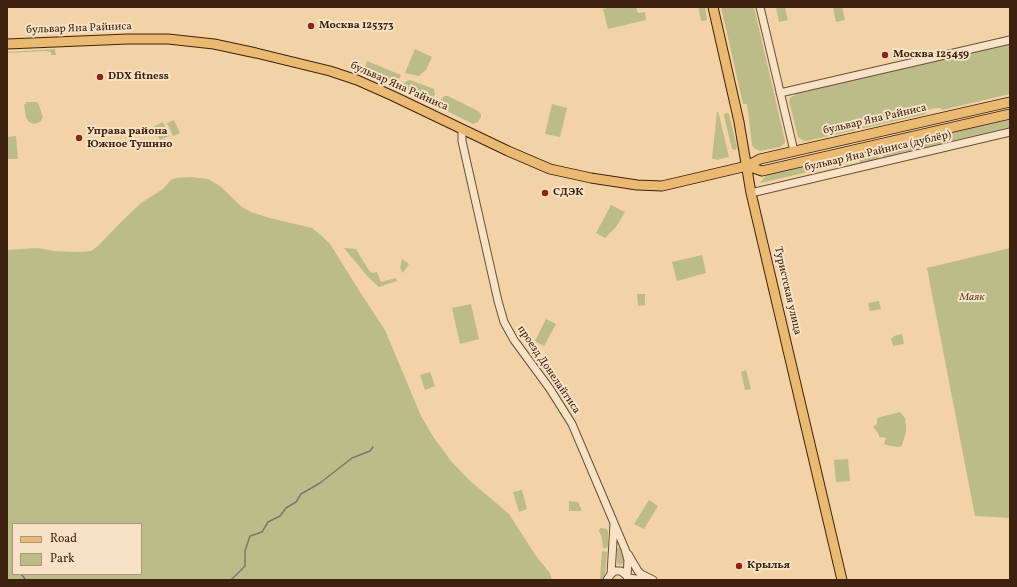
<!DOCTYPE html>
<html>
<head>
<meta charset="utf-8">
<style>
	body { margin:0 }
	#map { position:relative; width:1017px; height:587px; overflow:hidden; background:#f3d3a6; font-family:Vollkorn,serif }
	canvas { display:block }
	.frame { position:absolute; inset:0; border:8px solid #3e2210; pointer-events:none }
	.legend { position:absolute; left:12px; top:523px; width:130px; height:52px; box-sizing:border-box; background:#f7e2c5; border:1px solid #ad957d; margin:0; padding:5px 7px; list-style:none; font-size:12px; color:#3e2210 }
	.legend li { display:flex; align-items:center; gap:8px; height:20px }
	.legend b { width:20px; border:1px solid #ad957d }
</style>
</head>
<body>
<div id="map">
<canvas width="1017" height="587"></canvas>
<div class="frame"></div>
<ul class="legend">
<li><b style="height:5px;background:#eaba73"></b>Road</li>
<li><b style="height:11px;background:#bbbc87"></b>Park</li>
</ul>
</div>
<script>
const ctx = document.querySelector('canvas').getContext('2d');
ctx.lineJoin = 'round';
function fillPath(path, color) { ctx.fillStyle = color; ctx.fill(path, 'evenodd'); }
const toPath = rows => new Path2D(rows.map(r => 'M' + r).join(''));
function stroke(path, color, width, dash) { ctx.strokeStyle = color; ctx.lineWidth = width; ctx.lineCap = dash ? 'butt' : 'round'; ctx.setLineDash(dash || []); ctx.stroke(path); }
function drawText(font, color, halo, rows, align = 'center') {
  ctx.font = font + ' Vollkorn,serif'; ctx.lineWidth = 4; ctx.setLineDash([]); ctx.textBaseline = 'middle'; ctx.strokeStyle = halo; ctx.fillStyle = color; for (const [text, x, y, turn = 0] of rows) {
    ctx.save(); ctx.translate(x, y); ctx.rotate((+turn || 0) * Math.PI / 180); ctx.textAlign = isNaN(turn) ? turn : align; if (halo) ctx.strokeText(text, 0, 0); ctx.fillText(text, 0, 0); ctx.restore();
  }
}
fillPath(toPath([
	[611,7,636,7,638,13,645,12,646,20,608,29,603,9],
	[698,7,705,7,707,20,703,21,701,20],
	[721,7,754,7,785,141,785,143,780,147,760,151,754,148,752,145,747,104,743,104],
	[776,7,785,7,788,20,779,22],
	[833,7,842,7,845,20,836,22],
	[1010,44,1010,94,942,110,941,108,935,108,925,111,926,114,807,141,804,141,798,137,789,101,790,98,798,93],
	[55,49,56,55,51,55,51,52,46,51,7,53,7,52],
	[415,49,432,57,426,70,419,76,405,73],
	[367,61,401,75,396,85,364,71],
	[410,80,434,89,435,94,431,102,402,88,403,83],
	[445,96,448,96,478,111,481,114,481,117,478,122,473,124,441,108,440,102,442,98],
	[27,102,36,102,38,103,43,117,40,122,34,124,29,122,26,118,24,105],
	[552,104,567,108,560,137,545,134],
	[717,112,718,112,719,115,729,157,716,160,716,159,712,159],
	[727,113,729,114,737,147,736,150,732,149,724,116,724,114],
	[1010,119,1010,127,891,155,892,157,884,159,883,155,892,153,891,149,902,144],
	[174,120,180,133,173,136,167,123],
	[163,122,169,136,160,140,153,127],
	[16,136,18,159,7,159,7,137],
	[878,156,879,160,860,164,860,160],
	[848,160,848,163,760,183,767,174,822,162,824,163,834,163],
	[190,177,208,179,215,183,221,187,242,207,251,212,270,218,312,228,323,237,330,244,360,292,385,330,421,416,434,438,451,461,468,479,509,514,536,556,550,573,552,580,7,580,7,250,38,248,54,251,78,252,91,251,98,246,123,220,141,203,163,189,171,180,176,178],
	[13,524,141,524,141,574,13,574],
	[611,205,625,212,616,227,605,238,596,233],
	[344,248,356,249,368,269,372,273,377,272,381,282,396,278,397,281,379,287,368,277],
	[1010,248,1010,518,975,516,927,268],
	[702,255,706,273,677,281,672,262],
	[402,259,409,264,403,273,400,268],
	[637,294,645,294,645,305,638,306],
	[879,301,881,309,870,311,868,303],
	[471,304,479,339,460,344,452,308],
	[546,319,556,324,544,346,535,341],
	[902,334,904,344,893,346,891,339,894,336],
	[746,370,751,389,745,390,741,372],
	[430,372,435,386,425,390,420,375],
	[900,412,905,418,906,425,906,432,902,445,900,447,890,446,884,444,886,438,882,437,880,438,878,433,873,427,877,424,877,418],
	[848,459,850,481,836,482,834,460],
	[522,490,527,509,519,512,513,492],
	[649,500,658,506,644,529,634,524],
	[569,501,578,502,582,511,569,511],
	[600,528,607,529,608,532,608,545,607,548,603,548,602,538,599,531],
	[619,547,622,551,625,562,621,565,617,563,617,549],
	[602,551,607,552,605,574,604,579,602,580,600,579]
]), '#bbbc87');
stroke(toPath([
	[21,574,26,580],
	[231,580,245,566,245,551,250,536,262,532,268,522,280,516,286,508,296,502,301,494,320,483,352,458,370,451,373,447]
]), '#777b6f', 1.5);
const minor = toPath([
	[760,7,794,151],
	[780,93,1010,40],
	[462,129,462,141,498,301,504,322,514,340,550,389,572,424,625,549,628,560,627,576,628,580],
	[751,193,1010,132],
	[628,554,638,571,641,574,653,580],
	[611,574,615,571,621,571,627,576],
	[628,578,646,580],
	[607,580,611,574,614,524]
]);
const major = toPath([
	[713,7,739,122,751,193,842,580],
	[7,44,128,39,168,39,214,44,256,53,330,71,357,80,393,96,508,151,550,169,591,178,637,185,662,186,747,166,760,159,1010,102],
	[747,166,762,171,1010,114]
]);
stroke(minor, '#6b4e36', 9);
stroke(major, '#3e2210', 11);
stroke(minor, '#f7e2c5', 7);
stroke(major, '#eaba73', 9);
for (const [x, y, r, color] of [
	[311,26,4,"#8f2418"],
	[885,55,4,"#8f2418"],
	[100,77,4,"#8f2418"],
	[79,138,4,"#8f2418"],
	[545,193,4,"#8f2418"],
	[739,566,4,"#8f2418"]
]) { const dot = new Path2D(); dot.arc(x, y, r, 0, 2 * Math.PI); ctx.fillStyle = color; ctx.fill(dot); stroke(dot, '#f7e2c5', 1.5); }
drawText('bold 11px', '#3e2210', '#f7e2c5', [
	["Москва 125373",319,26],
	["Москва 125459",893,55],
	["DDX fitness",108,77],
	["Управа района",87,132],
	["Южное Тушино",87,145],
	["СДЭК",553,193],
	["Крылья",747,566]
], 'left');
drawText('11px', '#3e2210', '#f7e2c5', [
	["бульвар Яна Райниса",79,29,-2],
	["бульвар Яна Райниса",399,87,24],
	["бульвар Яна Райниса",875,120,-13],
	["бульвар Яна Райниса (дублёр)",878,152,-13],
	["Туристская улица",787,291,77],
	["проезд Донелайтиса",548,370,56]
]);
drawText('italic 11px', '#5d482e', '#f7e2c5', [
	["Маяк",972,298]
]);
</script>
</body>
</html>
